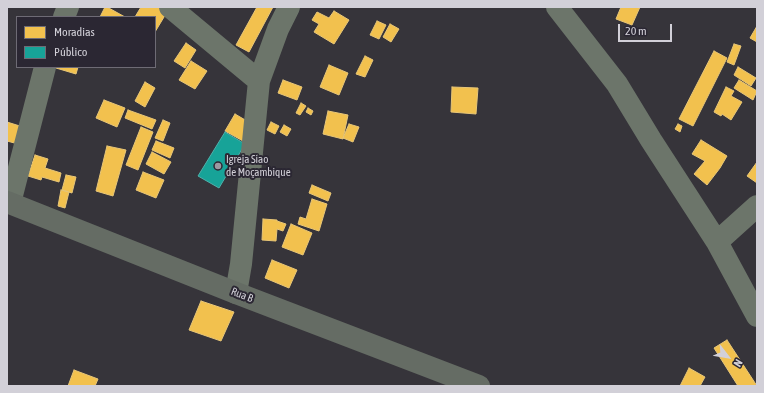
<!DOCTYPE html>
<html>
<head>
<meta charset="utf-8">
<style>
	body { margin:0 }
	#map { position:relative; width:764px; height:393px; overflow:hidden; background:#36343a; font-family:"Asap Condensed",sans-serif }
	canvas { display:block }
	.frame { position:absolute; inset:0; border:8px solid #d2d0d8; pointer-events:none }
	.legend { position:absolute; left:16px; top:16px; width:140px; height:52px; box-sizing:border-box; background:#2b2733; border:1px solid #6e6b75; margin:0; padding:5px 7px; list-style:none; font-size:12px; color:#d2d0d8 }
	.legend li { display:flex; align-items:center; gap:8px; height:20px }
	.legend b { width:20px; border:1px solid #6e6b75 }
	.north { position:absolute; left:708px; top:337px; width:40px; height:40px; -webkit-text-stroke:3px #2b2733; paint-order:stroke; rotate:121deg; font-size:11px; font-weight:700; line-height:16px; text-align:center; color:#d2d0d8 }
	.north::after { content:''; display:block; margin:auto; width:14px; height:18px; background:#d2d0d8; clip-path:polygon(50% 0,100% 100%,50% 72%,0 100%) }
	.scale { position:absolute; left:618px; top:24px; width:54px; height:18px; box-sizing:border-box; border:2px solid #d2d0d8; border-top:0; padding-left:5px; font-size:12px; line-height:14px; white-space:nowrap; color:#d2d0d8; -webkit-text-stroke:3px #2b2733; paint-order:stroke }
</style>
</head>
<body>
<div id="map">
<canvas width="764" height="393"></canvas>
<div class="frame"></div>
<ul class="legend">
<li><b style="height:11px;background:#f2c14e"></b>Moradias</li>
<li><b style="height:11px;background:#17a398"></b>Público</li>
</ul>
<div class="north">N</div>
<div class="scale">20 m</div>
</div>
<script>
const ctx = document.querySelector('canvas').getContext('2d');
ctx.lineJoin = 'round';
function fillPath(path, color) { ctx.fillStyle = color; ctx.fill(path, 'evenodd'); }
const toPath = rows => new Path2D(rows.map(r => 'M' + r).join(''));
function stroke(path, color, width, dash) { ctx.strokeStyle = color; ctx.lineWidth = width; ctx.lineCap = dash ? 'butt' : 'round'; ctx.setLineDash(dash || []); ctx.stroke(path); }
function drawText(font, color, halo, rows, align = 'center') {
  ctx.font = font + ' "Asap Condensed",sans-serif'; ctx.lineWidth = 4; ctx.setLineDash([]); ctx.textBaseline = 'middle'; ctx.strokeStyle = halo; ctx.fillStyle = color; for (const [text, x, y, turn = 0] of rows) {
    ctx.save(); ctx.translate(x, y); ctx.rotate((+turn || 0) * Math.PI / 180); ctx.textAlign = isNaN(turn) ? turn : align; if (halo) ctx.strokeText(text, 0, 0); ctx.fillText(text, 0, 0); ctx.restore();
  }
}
const homes = toPath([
	[105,7,107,7,125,17,100,17,105,7],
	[141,7,160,7,167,12,155,32,155,17,135,17,141,7],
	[257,7,273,7,249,52,236,45,257,7],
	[621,7,640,7,632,25,616,19,621,7],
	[334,11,349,20,334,44,314,32,319,24,312,20,317,12,329,18,334,11],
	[377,21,386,25,379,39,370,35,377,21],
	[390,24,399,29,391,42,383,37,390,24],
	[757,26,757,42,750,38,757,26],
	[186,43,196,50,185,68,174,61,186,43],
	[734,44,741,46,734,65,727,62,734,44],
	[714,51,727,58,693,126,679,119,714,51],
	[365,56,373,60,365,77,356,74,365,56],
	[191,61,207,71,195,89,179,80,191,61],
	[329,65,348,73,339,95,320,87,329,65],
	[56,67,78,67,76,74,56,68,56,67],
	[738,67,756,78,751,86,734,75,738,67],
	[283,80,302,87,297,100,278,93,283,80],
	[739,80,757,91,753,100,734,88,739,80],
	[145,82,155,88,145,107,135,101,145,82],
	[452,87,478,88,476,114,451,112,452,87],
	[726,87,734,91,731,96,742,102,731,120,722,114,721,116,714,112,726,87],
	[104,100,125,108,117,127,96,118,104,100],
	[301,103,306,106,300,115,296,113,301,103],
	[308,108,313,111,311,115,306,112,308,108],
	[128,110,156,120,152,129,125,118,128,110],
	[328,111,348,115,343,139,323,134,328,111],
	[235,114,252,124,243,141,225,131,235,114],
	[163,120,170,123,163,141,155,138,163,120],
	[7,122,23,127,18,144,7,141,7,122],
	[271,122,279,126,275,134,267,130,271,122],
	[349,124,359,127,353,142,343,138,349,124],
	[678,124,682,126,680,132,675,129,678,124],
	[284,125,291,129,287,136,280,132,284,125],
	[141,127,153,132,138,170,126,165,141,127],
	[701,140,727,156,720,168,707,185,694,174,705,161,692,154,701,140],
	[156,141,174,148,170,158,152,150,156,141],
	[107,146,126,150,113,196,96,191,107,146],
	[152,152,171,162,164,174,146,164,152,152],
	[35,155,48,159,45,168,61,173,59,182,42,177,41,180,28,176,35,155],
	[757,162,757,183,747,176,757,162],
	[143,172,164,180,156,198,136,190,143,172],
	[66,175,76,177,72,193,62,190,66,175],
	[312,185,331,193,328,201,309,193,312,185],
	[61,190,69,192,65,208,58,206,61,190],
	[312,199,327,204,319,231,298,224,300,217,306,219,312,199],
	[263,219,277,220,277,221,286,224,283,231,277,229,276,241,262,240,263,219],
	[291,224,312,233,303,255,282,247,291,224],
	[272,260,297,270,289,288,265,278,272,260],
	[201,301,234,312,221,341,189,330,201,301],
	[727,340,757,386,738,386,714,348,727,340],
	[689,368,705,377,700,386,680,386,689,368],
	[74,370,98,379,95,386,68,386,74,370]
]);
fillPath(homes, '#f2c14e');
stroke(homes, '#e8c677', 1);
const public = toPath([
	[225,132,245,144,219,188,198,176,225,132]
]);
fillPath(public, '#17a398');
stroke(public, '#4fb0ab', 1);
stroke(toPath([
	[170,7,259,81],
	[557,7,617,84,651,140,717,242,757,316],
	[64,17,68,7],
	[10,203,45,67],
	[717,242,757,206],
	[236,293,241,264,259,81,278,29,289,7]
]), '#6c756a', 22);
stroke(toPath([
	[7,202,236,293,479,386]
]), '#656c64', 22);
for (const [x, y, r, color] of [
	[218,166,4,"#9b99a1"]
]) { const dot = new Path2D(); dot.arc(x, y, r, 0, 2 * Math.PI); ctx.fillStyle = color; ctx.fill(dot); stroke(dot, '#2b2733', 1.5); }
drawText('11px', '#d2d0d8', '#2b2733', [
	["Igreja Siao",226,160],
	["de Moçambique",226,173]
], 'left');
drawText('11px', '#d2d0d8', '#2b2733', [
	["Rua B",242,295,21]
]);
</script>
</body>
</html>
